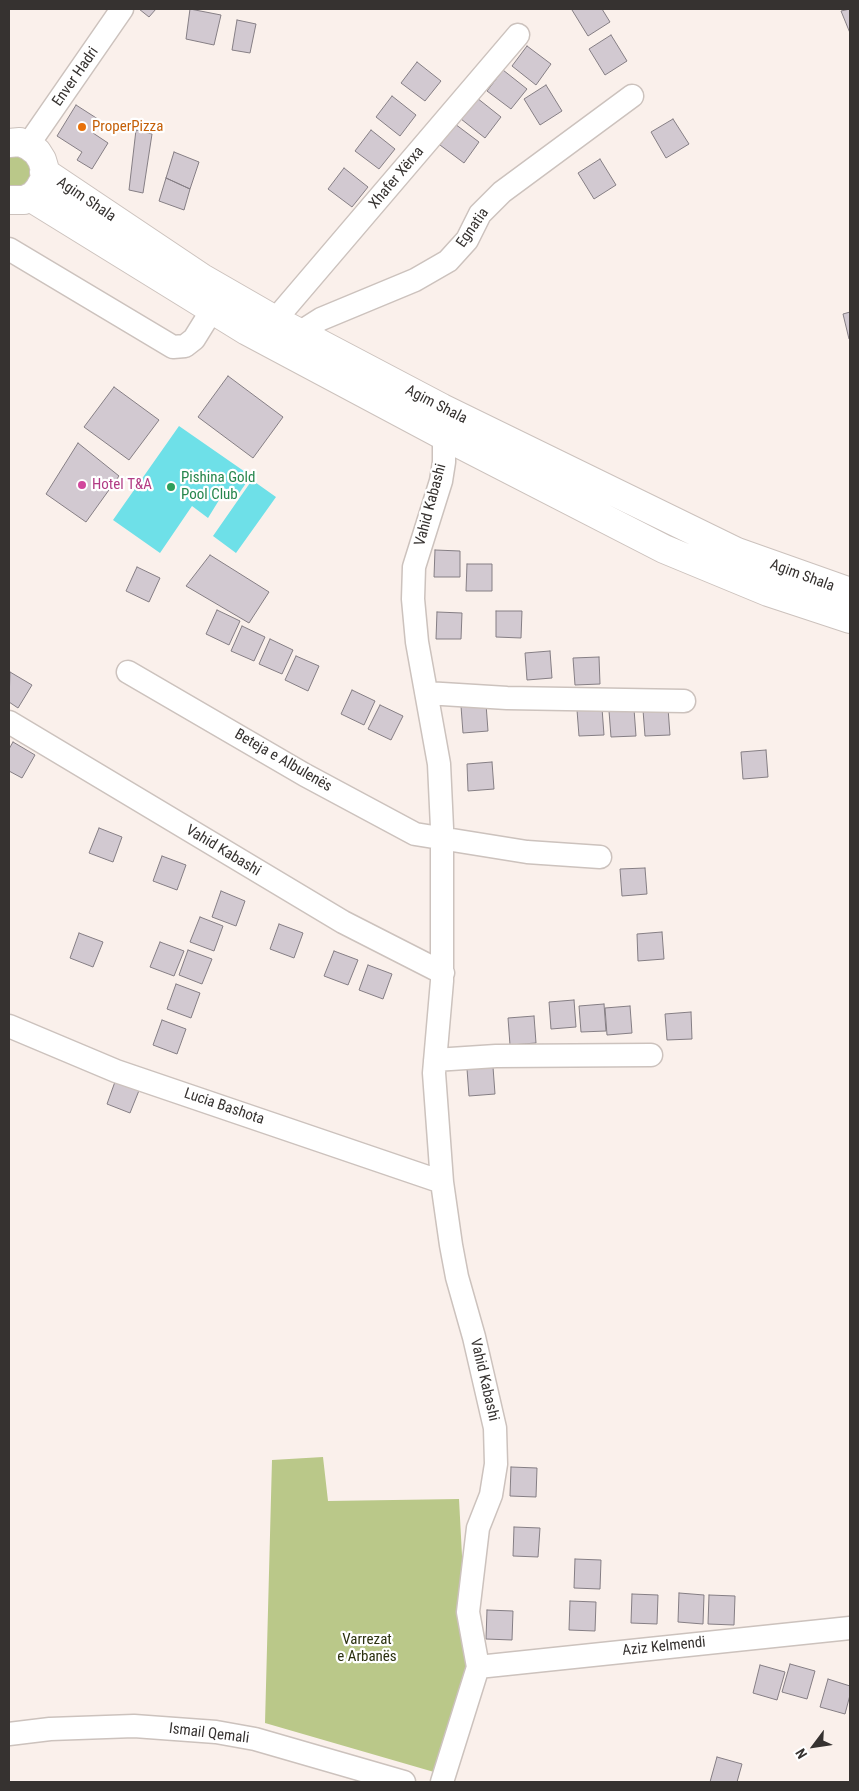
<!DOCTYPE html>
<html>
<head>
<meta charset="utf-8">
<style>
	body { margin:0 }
	#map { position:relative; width:859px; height:1791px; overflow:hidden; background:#faf0eb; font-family:"Roboto Condensed",sans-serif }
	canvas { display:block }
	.frame { position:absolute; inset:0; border:10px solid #363230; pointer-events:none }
	.north { position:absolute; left:789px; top:1721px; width:50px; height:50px; -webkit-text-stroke:4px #fff; paint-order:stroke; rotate:239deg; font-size:14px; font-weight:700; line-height:20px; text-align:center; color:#363230 }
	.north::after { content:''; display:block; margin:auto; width:18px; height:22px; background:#363230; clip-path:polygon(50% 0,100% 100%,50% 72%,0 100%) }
</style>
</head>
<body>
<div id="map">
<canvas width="859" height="1791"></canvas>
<div class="frame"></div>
<div class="north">N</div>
</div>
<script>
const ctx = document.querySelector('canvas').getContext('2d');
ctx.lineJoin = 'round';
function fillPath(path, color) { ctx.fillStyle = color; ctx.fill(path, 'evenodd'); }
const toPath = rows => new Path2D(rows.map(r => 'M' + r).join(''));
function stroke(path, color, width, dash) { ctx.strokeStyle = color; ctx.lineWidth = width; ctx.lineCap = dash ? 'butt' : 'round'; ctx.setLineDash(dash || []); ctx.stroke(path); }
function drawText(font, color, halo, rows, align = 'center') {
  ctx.font = font + ' "Roboto Condensed",sans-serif'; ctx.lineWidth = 4.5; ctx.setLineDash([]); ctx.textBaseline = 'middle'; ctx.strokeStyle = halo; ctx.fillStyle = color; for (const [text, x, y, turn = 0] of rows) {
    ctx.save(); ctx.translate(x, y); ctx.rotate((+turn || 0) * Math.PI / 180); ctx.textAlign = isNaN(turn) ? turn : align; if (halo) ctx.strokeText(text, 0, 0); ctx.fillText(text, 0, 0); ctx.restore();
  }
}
fillPath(toPath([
	[9,152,31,158,32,185,9,192],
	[323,1457,328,1501,459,1499,469,1688,434,1772,265,1723,272,1460]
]), '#bac889');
fillPath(toPath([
	[179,426,251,476,235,499,224,492,208,518,192,506,160,553,113,520],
	[252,480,276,497,236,553,213,536]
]), '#6ee0e8');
const building = toPath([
	[139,9,156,9,149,17,139,9],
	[190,9,221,15,214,45,186,39,190,9],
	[573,9,602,9,610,22,588,36,572,10,573,9],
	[850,9,850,33,841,11,850,9],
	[237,20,256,24,250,53,232,50,237,20],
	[611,35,627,61,605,75,589,49,611,35],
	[527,46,551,64,536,85,512,66,527,46],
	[417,62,441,81,425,101,401,83,417,62],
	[503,70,527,89,511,109,487,91,503,70],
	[546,85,562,111,540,125,524,99,546,85],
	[392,96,416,115,400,136,376,117,392,96],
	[477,98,501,117,485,138,461,119,477,98],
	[76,105,101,121,93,133,108,143,92,169,77,160,82,152,57,136,76,105],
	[673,119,689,144,666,158,651,132,673,119],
	[455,124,479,142,464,163,440,145,455,124],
	[136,130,152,134,143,193,129,190,136,130],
	[371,130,395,149,379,169,355,151,371,130],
	[174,152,199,162,190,189,166,178,174,152],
	[600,159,616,185,594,199,578,173,600,159],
	[344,168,368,187,352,207,328,189,344,168],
	[166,178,190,189,184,210,159,201,166,178],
	[850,312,850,339,849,339,843,314,850,312],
	[228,376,283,417,253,458,198,417,228,376],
	[114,387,159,420,129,460,84,427,114,387],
	[78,443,119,476,86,522,46,494,78,443],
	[435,550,460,551,460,577,434,577,435,550],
	[210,555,269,592,249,623,186,586,210,555],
	[467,564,492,564,492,591,466,591,467,564],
	[137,567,160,578,149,602,126,591,137,567],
	[217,610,240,621,229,645,206,634,217,610],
	[496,611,522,611,521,638,496,637,496,611],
	[437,612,462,613,461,639,436,639,437,612],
	[242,626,265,637,254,661,231,651,242,626],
	[270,639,293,650,282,674,259,664,270,639],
	[550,651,552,678,527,680,525,653,550,651],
	[296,656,319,666,308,691,285,680,296,656],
	[599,657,600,684,575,685,573,658,599,657],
	[10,672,32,685,18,708,9,702,10,672],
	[352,690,375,701,364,725,341,714,352,690],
	[486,704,488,731,463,733,461,706,486,704],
	[380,705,403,716,391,740,368,729,380,705],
	[602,708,604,735,579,736,577,710,602,708],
	[668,708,670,735,645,736,643,710,668,708],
	[634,709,636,736,611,737,609,711,634,709],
	[13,742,35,755,22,778,9,771,9,749,13,742],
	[766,750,768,777,743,779,741,752,766,750],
	[492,762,494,789,468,791,467,764,492,762],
	[99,828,122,837,113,862,89,853,99,828],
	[162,856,186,865,177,890,153,881,162,856],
	[645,868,647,894,622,896,620,869,645,868],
	[221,891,245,901,236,926,212,917,221,891],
	[200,917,223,926,214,951,190,942,200,917],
	[279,924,303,933,294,958,270,949,279,924],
	[662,932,664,959,638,961,637,934,662,932],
	[79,933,103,942,93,967,70,958,79,933],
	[160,942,184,951,174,976,150,967,160,942],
	[188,950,212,959,202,984,179,975,188,950],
	[334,951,358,960,348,985,324,976,334,951],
	[368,965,392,974,383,999,359,990,368,965],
	[176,984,200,993,191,1018,167,1009,176,984],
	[574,1000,576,1027,551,1029,549,1002,574,1000],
	[604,1004,606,1031,581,1032,579,1006,604,1004],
	[630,1006,632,1033,607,1035,605,1008,630,1006],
	[691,1012,692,1039,667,1040,665,1014,691,1012],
	[534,1016,536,1043,510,1045,508,1018,534,1016],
	[162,1020,186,1029,177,1054,153,1045,162,1020],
	[493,1067,495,1094,469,1096,467,1069,493,1067],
	[116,1079,140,1088,130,1113,107,1104,116,1079],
	[511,1467,537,1468,536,1497,510,1496,511,1467],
	[514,1527,540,1528,538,1557,513,1556,514,1527],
	[575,1559,601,1560,600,1589,574,1588,575,1559],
	[679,1593,704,1595,703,1624,678,1622,679,1593],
	[632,1594,658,1595,657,1624,631,1623,632,1594],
	[709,1595,735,1596,734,1625,708,1624,709,1595],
	[570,1601,596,1602,595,1631,569,1630,570,1601],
	[487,1610,513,1611,512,1640,486,1639,487,1610],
	[790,1664,815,1671,807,1699,782,1692,790,1664],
	[760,1665,785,1672,777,1700,753,1693,760,1665],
	[828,1679,850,1686,850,1695,845,1714,820,1707,828,1679],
	[717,1757,742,1764,737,1782,710,1782,717,1757]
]);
fillPath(building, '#d2c9d1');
stroke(building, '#857e84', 1);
const minor = toPath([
	[28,145,122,9],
	[9,249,173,347,185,346,194,339,212,310],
	[275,320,518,35],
	[299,333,321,319,415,280,448,261,467,240,480,214,502,192,632,96],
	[128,672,305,775,415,834,527,852,600,857],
	[426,693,507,698,684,701],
	[9,722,343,922,443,973],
	[9,1026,116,1071,442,1182],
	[435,1060,496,1056,651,1055],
	[478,1667,850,1628],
	[9,1734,50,1729,134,1726,216,1732,255,1739,404,1782],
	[442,1782,478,1667,468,1612,478,1528,491,1495,496,1464,495,1428,474,1337,457,1277,451,1245,442,1182,434,1073,442,981,442,828,439,764,417,642,413,599,414,567,441,481,444,462,444,436]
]);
const major = toPath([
	[9,143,20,142,29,146,37,152,42,160,45,170,44,180,39,189,33,196,24,200,9,200],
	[44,172,202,278,275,320,442,408,737,552,850,592],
	[30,197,247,331,444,436,664,549,768,592,850,619]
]);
stroke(minor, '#ccc2bd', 25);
stroke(major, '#ccc2bd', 30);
stroke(minor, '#fff', 22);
stroke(major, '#fff', 28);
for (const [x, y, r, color] of [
	[82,127,5,"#e8710a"],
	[82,485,5,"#d1479c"],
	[171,487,5,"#2e9e5b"]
]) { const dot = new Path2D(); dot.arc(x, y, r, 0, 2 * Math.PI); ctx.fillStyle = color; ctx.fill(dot); stroke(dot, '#fff', 2); }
drawText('15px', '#363230', '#fff', [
	["Enver Hadri",76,77,-55],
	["Xhafer Xërxa",397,178,-50],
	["Agim Shala",86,200,34],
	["Egnatia",473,228,-55],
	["Agim Shala",436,405,27],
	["Vahid Kabashi",431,505,-75],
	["Agim Shala",802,576,20],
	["Beteja e Albulenës",283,761,30],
	["Vahid Kabashi",223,851,31],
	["Lucia Bashota",224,1107,19],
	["Vahid Kabashi",484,1380,77],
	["Aziz Kelmendi",664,1647,-6],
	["Ismail Qemali",209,1734,7]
]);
drawText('15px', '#c56008', '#fff', [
	["ProperPizza",92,127]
], 'left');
drawText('15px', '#27864d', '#fff', [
	["Pishina Gold",181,478],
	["Pool Club",181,495]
], 'left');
drawText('15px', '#b23c85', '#fff', [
	["Hotel T&A",92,485]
], 'left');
drawText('15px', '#2b310f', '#fff', [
	["Varrezat",367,1640],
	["e Arbanës",367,1657]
]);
</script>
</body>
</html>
